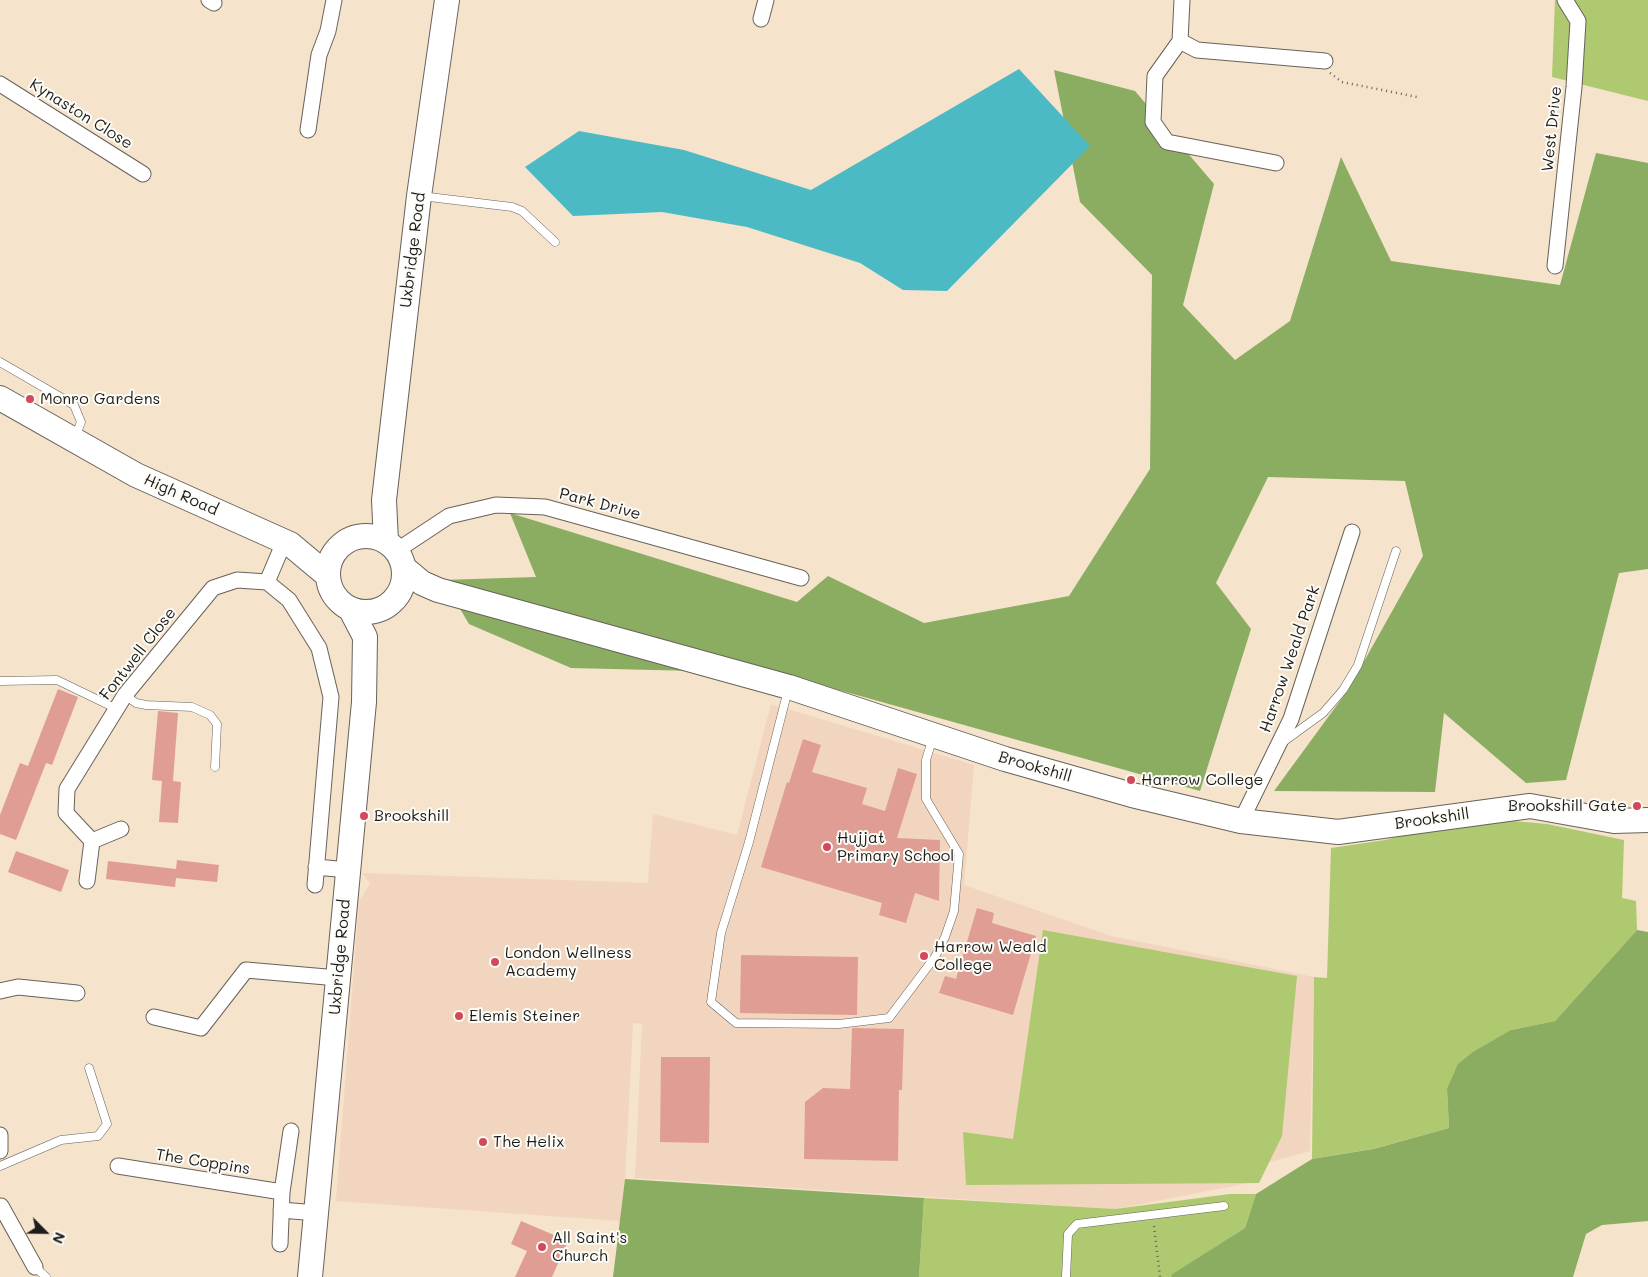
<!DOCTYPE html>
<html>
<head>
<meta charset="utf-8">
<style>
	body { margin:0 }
	#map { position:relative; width:1648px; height:1277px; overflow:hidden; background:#f5e3cb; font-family:Mali,sans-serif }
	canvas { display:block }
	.north { position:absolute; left:20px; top:1207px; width:50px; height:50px; -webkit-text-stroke:4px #fdfcf7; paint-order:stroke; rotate:113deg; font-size:14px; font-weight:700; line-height:20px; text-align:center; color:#1c1c1c }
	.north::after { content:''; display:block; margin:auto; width:18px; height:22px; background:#1c1c1c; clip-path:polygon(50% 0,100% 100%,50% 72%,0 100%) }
</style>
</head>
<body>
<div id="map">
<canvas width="1648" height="1277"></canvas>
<div class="north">N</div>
</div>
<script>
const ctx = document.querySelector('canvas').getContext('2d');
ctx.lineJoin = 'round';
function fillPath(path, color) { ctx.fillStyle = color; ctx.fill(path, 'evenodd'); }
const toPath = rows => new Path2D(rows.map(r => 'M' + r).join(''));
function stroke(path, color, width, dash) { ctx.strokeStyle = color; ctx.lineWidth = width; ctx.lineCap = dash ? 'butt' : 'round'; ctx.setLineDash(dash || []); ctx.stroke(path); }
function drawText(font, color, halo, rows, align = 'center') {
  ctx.font = font + ' Mali,sans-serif'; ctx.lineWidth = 4; ctx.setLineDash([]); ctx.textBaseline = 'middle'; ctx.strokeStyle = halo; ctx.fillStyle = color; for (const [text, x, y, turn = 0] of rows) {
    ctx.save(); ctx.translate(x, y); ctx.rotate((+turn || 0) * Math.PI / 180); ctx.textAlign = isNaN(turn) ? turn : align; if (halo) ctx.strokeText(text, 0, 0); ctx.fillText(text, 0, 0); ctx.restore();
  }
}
fillPath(toPath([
	[771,704,974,765,964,885,1111,936,1314,977,1310,1151,1266,1163,1254,1182,1115,1209,635,1178,642,1024,633,1023,625,1179,620,1221,336,1201,359,902,370,883,362,873,648,883,653,814,737,835]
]), '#f2d5be');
fillPath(toPath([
	[1555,0,1648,0,1648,101,1552,77],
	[1491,819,1547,824,1624,840,1622,898,1636,901,1637,930,1555,1021,1511,1030,1447,1089,1449,1128,1372,1149,1312,1159,1314,977,1327,978,1331,848,1385,840,1455,822],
	[1043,930,1297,976,1282,1136,1259,1183,966,1185,963,1132,1013,1139],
	[1230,1194,1256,1194,1245,1228,1172,1275,1172,1277,919,1277,924,1198,1115,1209]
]), '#aec96f');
fillPath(toPath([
	[1054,70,1135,91,1214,184,1183,305,1235,360,1290,321,1341,157,1391,261,1560,285,1596,153,1648,163,1648,569,1619,573,1566,780,1526,783,1444,713,1435,792,1274,791,1348,690,1423,556,1405,481,1268,477,1216,583,1251,629,1200,791,778,673,571,668,469,624,443,580,536,577,510,513,797,602,828,576,924,623,1069,596,1150,469,1152,275,1080,202],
	[1637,930,1648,932,1648,1221,1602,1225,1586,1234,1573,1277,1172,1277,1171,1275,1245,1228,1256,1194,1312,1159,1373,1149,1449,1128,1447,1089,1458,1064,1473,1052,1511,1030,1555,1021],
	[625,1179,924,1198,919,1277,613,1277]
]), '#8aad62');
fillPath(toPath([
	[1019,69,1090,146,947,291,903,290,860,263,747,227,662,212,573,216,525,167,579,131,684,150,811,190]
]), '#4cbac4');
fillPath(toPath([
	[58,689,78,697,52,765,46,763,16,840,0,834,0,815,20,763,28,766],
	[158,711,178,713,173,781,181,782,178,823,159,822,162,781,152,780],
	[803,739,821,745,812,772,867,788,862,804,885,811,898,768,917,774,897,838,940,840,939,901,915,893,906,923,879,915,882,903,761,867,787,782,789,783],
	[16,851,69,870,61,892,8,872],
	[177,860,219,865,217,882,176,878,175,887,106,879,108,861,176,869],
	[977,908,994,913,992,923,1036,936,1013,1015,939,993,945,976,956,979],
	[741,955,858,957,857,1015,740,1013],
	[852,1028,904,1029,902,1090,899,1090,898,1161,804,1159,805,1102,823,1088,850,1089],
	[661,1057,710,1057,709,1143,660,1142],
	[521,1221,568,1241,552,1277,515,1277,527,1251,511,1244]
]), '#e09d94');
const service = toPath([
	[421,196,512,207,522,211,555,242],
	[0,362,74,405,81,422,75,438],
	[0,681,57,680,117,709],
	[788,690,749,842,721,933,711,1002,736,1023,839,1024,889,1018,935,957,945,937,954,911,959,854,926,799,926,760,933,737],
	[125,695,136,703,146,705,192,707,210,715,217,724,215,767],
	[1283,742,1323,713,1343,690,1358,665,1396,551],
	[0,1166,61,1140,98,1136,107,1124,89,1068],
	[35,1267,46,1277],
	[1066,1277,1068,1234,1077,1224,1224,1206]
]);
const minor = toPath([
	[209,0,214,3],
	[1182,0,1180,41,1197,50,1325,61],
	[761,19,766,0],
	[1180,41,1155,76,1153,122,1167,142,1276,163],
	[0,84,143,174],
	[308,130,319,55,328,31,334,0],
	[1555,266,1574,87,1578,21,1565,0],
	[396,551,449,516,496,505,545,507,801,578],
	[267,582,284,542],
	[1241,821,1291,719,1352,532],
	[121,829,92,841,66,813,67,789,125,695,213,588,237,580,267,582,289,600,319,648,331,697,315,885],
	[316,867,348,870],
	[87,881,92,841],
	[0,991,18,987,77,993],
	[154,1017,201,1028,246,970,338,978],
	[0,1135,0,1151],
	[118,1166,282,1192],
	[1,1206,35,1267],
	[281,1210,317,1213],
	[280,1244,282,1192,291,1131]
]);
const primary = toPath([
	[0,398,136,475,290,544,327,575],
	'328 574a38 38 0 1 1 76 0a38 38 0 1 1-76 0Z',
	[386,542,384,500,419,196,447,0],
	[404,568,422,583,438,590,789,687,1005,759,1132,795,1241,821,1338,832,1530,806,1614,821,1648,820],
	[310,1277,364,702,365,637,351,610]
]);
stroke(service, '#686259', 9);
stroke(minor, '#686259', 17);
stroke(primary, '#686259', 26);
stroke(toPath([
	[1330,73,1342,82,1417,97],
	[1154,1226,1160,1277]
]), '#686259', 2.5, [1, 4]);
stroke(service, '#fff', 8);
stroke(minor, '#fff', 15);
stroke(primary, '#fff', 24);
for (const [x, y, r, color] of [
	[30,399,5,"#d1495b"],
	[1131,780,5,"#d1495b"],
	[1637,806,5,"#d1495b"],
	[364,816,5,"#d1495b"],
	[827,847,5,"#d1495b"],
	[924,956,5,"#d1495b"],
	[495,962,5,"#d1495b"],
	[459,1016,5,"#d1495b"],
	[483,1142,5,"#d1495b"],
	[542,1247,5,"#d1495b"]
]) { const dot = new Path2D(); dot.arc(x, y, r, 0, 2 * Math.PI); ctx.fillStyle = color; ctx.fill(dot); stroke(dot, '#fdfcf7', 2); }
drawText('16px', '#1c1c1c', '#fdfcf7', [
	["Kynaston Close",81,114,32],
	["West Drive",1552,129,-84],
	["Uxbridge Road",413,250,-83],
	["High Road",181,495,24],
	["Park Drive",600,504,15],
	["Fontwell Close",138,654,-52],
	["Harrow Weald Park",1290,659,-71],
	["Brookshill",1035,767,16],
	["Brookshill",1432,819,-8],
	["Uxbridge Road",340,957,-85],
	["The Coppins",203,1162,9]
]);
drawText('16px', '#1c1c1c', '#fdfcf7', [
	["Monro Gardens",40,399],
	["Harrow College",1141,780],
	["Brookshill Gate",1627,806,"right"],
	["Brookshill",374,816],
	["Hujjat",837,838],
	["Primary School",837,856],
	["Harrow Weald",934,947],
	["College",934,965],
	["London Wellness",505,953],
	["Academy",505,971],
	["Elemis Steiner",469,1016],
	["The Helix",493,1142],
	["All Saint's",552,1238],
	["Church",552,1256]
], 'left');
</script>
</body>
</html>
